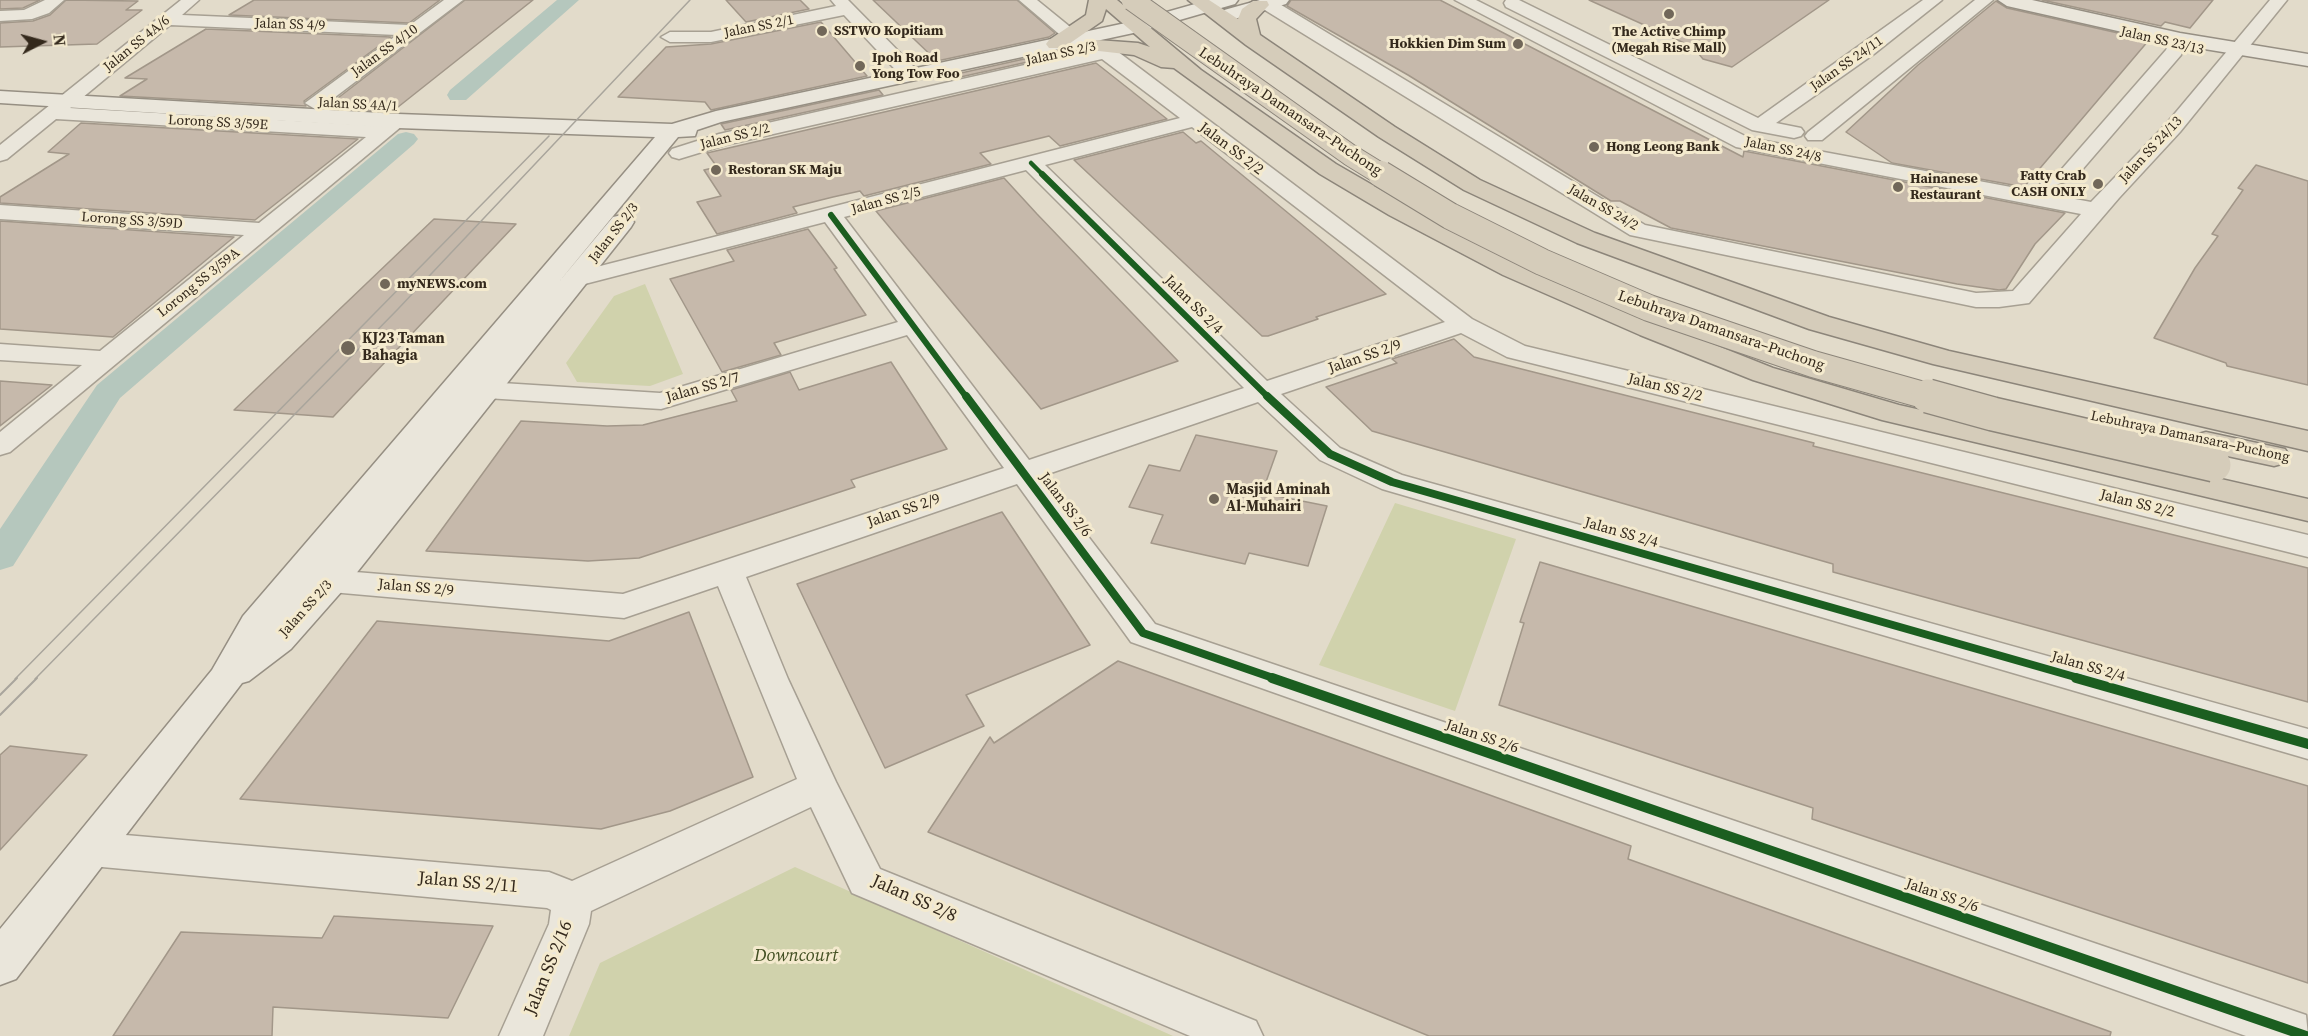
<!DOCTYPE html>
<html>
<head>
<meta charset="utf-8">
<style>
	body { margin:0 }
	#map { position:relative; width:2308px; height:1036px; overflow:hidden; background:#e2dbca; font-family:"Source Serif 4",serif }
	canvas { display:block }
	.north { position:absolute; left:12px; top:12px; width:60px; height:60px; -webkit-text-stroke:4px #f4eace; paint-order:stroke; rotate:84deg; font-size:16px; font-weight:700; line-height:24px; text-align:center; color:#34291c }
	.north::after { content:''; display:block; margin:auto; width:21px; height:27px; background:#34291c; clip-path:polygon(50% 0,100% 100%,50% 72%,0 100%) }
</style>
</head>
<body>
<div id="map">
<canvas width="2308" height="1036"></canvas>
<div class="north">N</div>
</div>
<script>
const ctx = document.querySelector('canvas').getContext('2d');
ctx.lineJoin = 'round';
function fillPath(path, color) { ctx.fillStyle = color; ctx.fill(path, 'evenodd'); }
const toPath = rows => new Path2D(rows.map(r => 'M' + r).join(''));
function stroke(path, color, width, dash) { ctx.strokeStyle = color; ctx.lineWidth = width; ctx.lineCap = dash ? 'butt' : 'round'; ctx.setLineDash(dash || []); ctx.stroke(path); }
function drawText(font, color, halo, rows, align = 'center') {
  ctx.font = font + ' "Source Serif 4",serif'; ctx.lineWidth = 6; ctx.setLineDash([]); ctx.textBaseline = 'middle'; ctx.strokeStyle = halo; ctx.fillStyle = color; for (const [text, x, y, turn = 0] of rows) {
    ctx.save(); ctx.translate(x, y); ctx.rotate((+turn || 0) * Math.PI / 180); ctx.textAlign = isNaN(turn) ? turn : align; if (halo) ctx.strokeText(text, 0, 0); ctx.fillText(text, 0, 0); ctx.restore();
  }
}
fillPath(toPath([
	[645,284,683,374,650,386,577,382,566,363,614,296],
	[1395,503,1516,539,1455,711,1319,665],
	[795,867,1173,1036,569,1036,600,963]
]), '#d0d2ac');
fillPath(toPath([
	[557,0,579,0,466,100,450,100,447,95,450,90,557,0],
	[406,132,414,134,418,139,414,144,120,398,13,566,0,570,0,529,97,385,398,134,406,132]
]), '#b5c7bd');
const building = toPath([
	[0,0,40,0,23,8,0,9,0,0],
	[66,0,138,1,126,10,142,10,97,44,0,47,0,23,33,21,50,15,66,0],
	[254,0,440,0,409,23,229,15,254,0],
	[465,0,533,0,393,111,325,108,465,0],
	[726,0,800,0,809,9,746,22,726,0],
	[873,0,1017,0,1055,33,1049,37,937,61,873,0],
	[1291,0,1440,0,1743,157,1744,151,2065,213,2035,244,2006,289,1999,290,1957,284,1671,228,1620,201,1611,201,1408,75,1287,6,1291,0],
	[1589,0,1829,0,1732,67,1703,59,1693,47,1589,0],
	[2042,0,2213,0,2190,28,2165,22,2161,26,2042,0],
	[1996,1,2007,8,2149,40,2024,187,1892,163,1846,132,1918,65,1996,1],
	[821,22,867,76,711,110,705,102,618,97,666,47,711,44,821,22],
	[206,29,391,37,304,101,306,106,120,96,147,79,125,78,206,29],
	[1078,47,1081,50,956,78,952,75,1078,47],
	[1096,63,1167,119,1060,146,1049,136,980,153,991,164,864,196,860,191,833,197,793,207,797,213,717,234,697,202,721,196,704,170,717,167,707,153,1096,63],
	[879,90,883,95,725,130,721,124,879,90],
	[81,123,358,139,255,220,0,203,0,197,69,154,48,152,81,123],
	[1183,132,1196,143,1201,141,1386,294,1316,317,1318,319,1268,336,1262,336,1074,160,1183,132],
	[2256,165,2308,181,2308,385,2227,366,2226,363,2154,338,2195,268,2218,236,2212,234,2243,190,2238,188,2256,165],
	[1004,178,1037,214,1178,361,1041,409,876,211,1004,178],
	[434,219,516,224,333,417,234,410,434,219],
	[0,221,234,237,113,337,0,329,0,221],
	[808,229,837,268,834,269,866,315,774,343,781,355,722,372,670,279,734,261,727,250,808,229],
	[1454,339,1474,357,1814,443,1813,446,2308,568,2308,702,1833,572,1833,564,1372,431,1326,387,1397,363,1392,359,1454,339],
	[891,362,947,449,851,480,855,487,639,558,588,561,426,551,521,421,607,426,643,425,737,401,731,390,790,372,799,390,891,362],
	[0,381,52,385,0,426,0,381],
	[1196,435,1277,451,1262,493,1327,506,1308,566,1249,553,1245,564,1151,543,1163,515,1129,507,1149,465,1180,471,1196,435],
	[1002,512,1090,645,966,695,984,726,885,768,797,584,1002,512],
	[1540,562,2308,786,2308,983,1812,819,1813,808,1499,705,1524,623,1520,622,1540,562],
	[689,612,753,777,670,811,601,829,240,799,377,621,609,641,689,612],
	[1118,661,1631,846,1628,859,2111,1032,2110,1036,1429,1036,928,832,990,737,994,743,1118,661],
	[10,746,87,755,0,850,0,755,10,746],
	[334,916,493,926,448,1018,273,1007,272,1036,113,1036,181,932,322,938,334,916]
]);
fillPath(building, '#c6b9ab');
stroke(building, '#a29789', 1.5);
const street = toPath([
	[45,0,64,0,49,13,32,19,0,21,0,11,24,10,45,0],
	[181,0,199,0,182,15,410,25,444,0,463,0,322,107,315,109,305,103,397,35,170,25,70,108,380,126,398,115,405,117,408,121,10,452,0,455,0,432,82,365,0,360,0,344,100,351,244,235,0,219,0,205,259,223,366,137,56,119,7,159,0,161,0,145,181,0],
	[831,0,848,0,918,71,920,75,918,79,904,79,844,15,711,42,670,42,661,37,670,32,711,32,836,6,831,0],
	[1019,0,1037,0,1080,35,1071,40,1065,39,1019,0],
	[1260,0,1273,0,1645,225,1976,293,2013,291,2081,214,1736,147,1455,0,1476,0,1749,138,2091,202,2166,124,2270,0,2287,0,2180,132,2119,198,2029,303,1999,307,1976,307,1630,235,1260,7,1258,3,1260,0],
	[1506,0,1519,0,1758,118,1923,0,1942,0,1874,54,1776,123,1801,128,1804,132,1801,136,1794,138,1752,130,1506,7,1504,3,1506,0],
	[1975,0,1993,0,1822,140,1808,140,1805,136,1808,132,1975,0],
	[2176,40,2185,45,2181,55,2075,178,2050,187,2042,186,2039,181,2042,176,2061,170,2166,50,2170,41,2176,40],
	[1097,41,1113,48,1472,319,1525,346,2308,535,2308,557,1507,357,1461,333,1281,394,1340,448,1402,475,2308,729,2308,759,1382,489,1320,460,1258,402,1042,476,1155,624,2306,1015,2308,1036,2246,1036,1131,642,1017,484,746,577,788,679,836,782,880,869,1256,1021,1263,1036,1190,1036,852,893,811,807,591,911,589,924,543,1036,499,1036,549,924,551,910,547,908,91,866,77,861,72,849,77,837,91,832,549,872,572,881,797,779,718,586,624,618,331,592,320,589,315,581,320,573,331,570,623,594,1004,468,907,335,661,409,486,398,477,396,473,390,477,384,486,382,660,393,898,322,825,222,577,286,569,284,565,279,569,274,1180,118,1102,59,725,145,679,159,672,157,669,153,672,149,719,134,1091,50,1088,46,1097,41],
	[1192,127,1445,322,1267,381,1045,165,1192,127],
	[1026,170,1244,388,1029,460,844,217,1026,170]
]);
const secondary = toPath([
	[1209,0,1238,0,1235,4,1138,32,721,122,697,130,695,136,678,137,558,283,613,217,622,215,631,217,634,222,631,227,343,590,291,649,249,681,242,683,16,979,0,985,0,929,212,670,243,616,655,137,398,128,0,103,0,91,398,114,672,124,716,111,1135,21,1209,0],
	[1260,0,1289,0,1286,4,1224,22,1215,16,1217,12,1260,0],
	[1998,0,2032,0,2180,33,2308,54,2308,66,2180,45,2007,6,1998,0]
]);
const highway = toPath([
	[1089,0,1117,0,1201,70,1336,164,1407,205,1521,263,1660,323,1773,368,1899,405,2308,499,2308,521,1882,420,1753,380,1640,335,1503,275,1389,215,1320,174,1174,68,1161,67,1134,55,1090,50,1087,46,1090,42,1097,40,1138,43,1150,47,1106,9,1102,21,1063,48,1049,48,1046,44,1049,40,1086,15,1089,0],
	[1188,0,1209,0,1238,19,1242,9,1253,1,1267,1,1269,5,1256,19,1260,35,1395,127,1480,180,1595,233,1829,317,1949,351,2308,431,2308,451,1933,364,1809,329,1577,243,1464,190,1379,137,1246,45,1188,0],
	[2206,432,2285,449,2290,456,2285,463,2274,466,2195,449,2191,442,2195,435,2206,432]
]);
stroke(street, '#a7a093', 3);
stroke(secondary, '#968f83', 3);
stroke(highway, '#8c857a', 3);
fillPath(street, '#eae6db');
fillPath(secondary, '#eae6db');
fillPath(highway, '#d5ccba');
stroke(toPath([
	[15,679,549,136],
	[35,679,398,309,690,0]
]), '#a9a59c', 1.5);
stroke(toPath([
	[0,695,17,678],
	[0,715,37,678]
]), '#a9a59c', 2);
const highwayBridgeFar2 = toPath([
	[1132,0,1350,155,1384,176]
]);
const highwayBridgeFar1 = toPath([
	[1381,174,1450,216,1542,262,1649,308,1813,364,1934,398]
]);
const highwayBridge = toPath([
	[1928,396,1993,414,2214,465]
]);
stroke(highwayBridgeFar2, '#8c857a', 23, []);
stroke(highwayBridgeFar1, '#8c857a', 28, []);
stroke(highwayBridge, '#8c857a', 36, []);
stroke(highwayBridgeFar2, '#d5ccba', 21);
stroke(highwayBridgeFar1, '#d5ccba', 26);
stroke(highwayBridge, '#d5ccba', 33);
stroke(toPath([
	[1031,163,1044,176]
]), '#1b5e20', 4.5);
stroke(toPath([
	[1042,174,1269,398],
	[831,215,967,398]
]), '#1b5e20', 6);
stroke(toPath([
	[966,396,1143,633,1276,679],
	[1267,396,1330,454,1392,482,2082,679]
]), '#1b5e20', 8);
stroke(toPath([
	[1272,678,2306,1036],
	[2076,678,2308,744]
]), '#1b5e20', 10);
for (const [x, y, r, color] of [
	[1669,14,6,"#716759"],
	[822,31,6,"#716759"],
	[1518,44,6,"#716759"],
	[860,66,6,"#716759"],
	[1594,147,6,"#716759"],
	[716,170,6,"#716759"],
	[2098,184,6,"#716759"],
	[1898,187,6,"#716759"],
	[385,284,6,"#716759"],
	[348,348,8,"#716759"],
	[1214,499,6,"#716759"]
]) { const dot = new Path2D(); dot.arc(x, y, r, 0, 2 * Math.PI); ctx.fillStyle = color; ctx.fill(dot); stroke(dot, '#f4eace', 2); }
drawText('14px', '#34291c', '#f4eace', [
	["Jalan SS 4/9",290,25,2],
	["Jalan SS 2/1",759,27,-11],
	["Jalan SS 23/13",2162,41,13],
	["Jalan SS 4A/6",137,44,-39],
	["Jalan SS 4/10",385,51,-36],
	["Jalan SS 2/3",1061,54,-12],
	["Jalan SS 24/11",1847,64,-35],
	["Jalan SS 4A/1",358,105,3],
	["Lorong SS 3/59E",218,123,3],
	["Jalan SS 2/2",735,137,-14],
	["Jalan SS 24/8",1783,150,12],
	["Jalan SS 24/13",2151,150,-47],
	["Jalan SS 2/5",886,201,-15],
	["Jalan SS 24/2",1603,208,30],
	["Lorong SS 3/59D",132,221,4],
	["Jalan SS 2/3",614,233,-52],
	["Lorong SS 3/59A",199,283,-39],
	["Lebuhraya Damansara–Puchong",2190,437,12],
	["Jalan SS 2/3",306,609,-48]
]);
drawText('bold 14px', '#34291c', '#f4eace', [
	["SSTWO Kopitiam",834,31],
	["The Active Chimp",1669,32,"center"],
	["(Megah Rise Mall)",1669,48,"center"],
	["Hokkien Dim Sum",1506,44,"right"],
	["Ipoh Road",872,58],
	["Yong Tow Foo",872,74],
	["Hong Leong Bank",1606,147],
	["Restoran SK Maju",728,170],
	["Fatty Crab",2086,176,"right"],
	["CASH ONLY",2086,192,"right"],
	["Hainanese",1910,179],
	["Restaurant",1910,195],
	["myNEWS.com",397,284]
], 'left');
drawText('15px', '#34291c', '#f4eace', [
	["Lebuhraya Damansara–Puchong",1290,112,34],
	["Jalan SS 2/2",1231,149,37],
	["Jalan SS 2/4",1193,305,45],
	["Lebuhraya Damansara–Puchong",1721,331,19],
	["Jalan SS 2/9",1365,357,-19],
	["Jalan SS 2/7",703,388,-16],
	["Jalan SS 2/2",1665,388,14],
	["Jalan SS 2/2",2137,504,14],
	["Jalan SS 2/6",1065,505,53],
	["Jalan SS 2/9",904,511,-19],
	["Jalan SS 2/4",1621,533,16],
	["Jalan SS 2/9",416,588,5],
	["Jalan SS 2/4",2088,667,16],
	["Jalan SS 2/6",1482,737,19],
	["Jalan SS 2/6",1942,896,19]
]);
drawText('bold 15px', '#34291c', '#f4eace', [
	["KJ23 Taman",362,339],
	["Bahagia",362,356],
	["Masjid Aminah",1226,490],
	["Al-Muhairi",1226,507]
], 'left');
drawText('18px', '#34291c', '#f4eace', [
	["Jalan SS 2/11",468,883,5],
	["Jalan SS 2/8",914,899,24],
	["Jalan SS 2/16",549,968,-68]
]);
drawText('italic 18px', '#435023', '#f4eace', [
	["Downcourt",796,956]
]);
</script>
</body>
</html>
